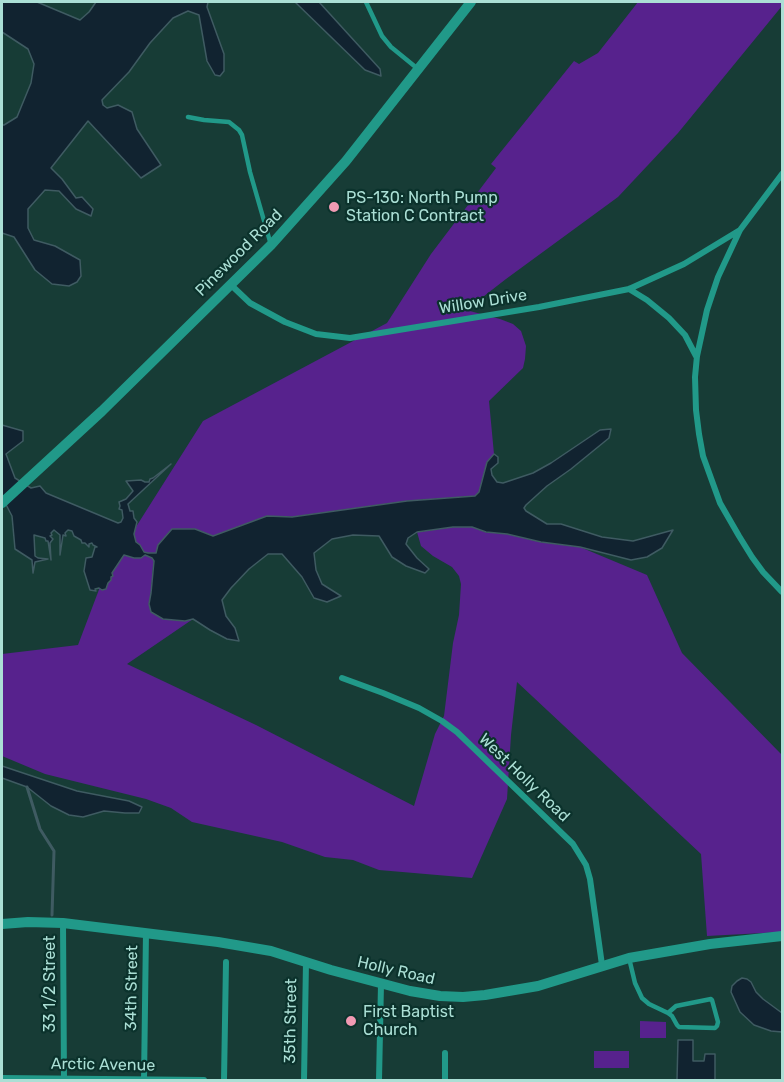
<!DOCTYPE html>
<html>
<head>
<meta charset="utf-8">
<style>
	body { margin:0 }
	#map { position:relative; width:784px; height:1082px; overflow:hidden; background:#173c36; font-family:Rubik,sans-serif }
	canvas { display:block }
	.frame { position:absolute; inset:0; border:3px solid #abdfd5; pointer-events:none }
</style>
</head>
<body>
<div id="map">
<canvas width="784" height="1082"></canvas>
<div class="frame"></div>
</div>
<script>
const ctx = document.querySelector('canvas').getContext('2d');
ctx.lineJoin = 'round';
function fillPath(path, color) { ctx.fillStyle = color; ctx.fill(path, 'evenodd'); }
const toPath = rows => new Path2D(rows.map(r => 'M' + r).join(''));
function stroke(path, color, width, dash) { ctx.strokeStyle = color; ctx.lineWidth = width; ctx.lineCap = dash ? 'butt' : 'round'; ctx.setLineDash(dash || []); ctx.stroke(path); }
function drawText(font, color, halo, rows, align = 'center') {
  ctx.font = font + ' Rubik,sans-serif'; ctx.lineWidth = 4.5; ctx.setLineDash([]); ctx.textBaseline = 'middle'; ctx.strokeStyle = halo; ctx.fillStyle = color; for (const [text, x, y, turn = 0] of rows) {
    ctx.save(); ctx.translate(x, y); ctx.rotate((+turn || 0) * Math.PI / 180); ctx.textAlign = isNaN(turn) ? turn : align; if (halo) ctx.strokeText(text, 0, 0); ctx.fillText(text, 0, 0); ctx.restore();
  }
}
fillPath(toPath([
	[638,2,782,2,782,6,678,133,618,197,506,279,466,310,500,319,513,324,521,331,526,346,525,359,523,368,489,401,494,454,487,462,478,495,475,496,407,501,292,517,267,516,213,536,195,529,153,566,151,593,149,604,185,621,193,619,127,664,256,725,414,806,435,734,444,716,453,643,459,615,461,584,459,576,452,567,433,556,421,546,417,532,453,527,472,527,486,532,507,534,541,542,580,547,647,575,682,653,782,755,782,932,707,936,701,854,517,682,511,735,507,799,472,878,379,870,353,860,325,857,282,842,192,822,171,808,146,799,45,774,2,756,2,654,78,645,103,579,203,421,387,323,431,254,496,168,491,164,574,61,579,64,598,53],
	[640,1021,666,1022,666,1038,640,1038],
	[594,1051,629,1051,629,1068,594,1068]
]), '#57228d');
const water = toPath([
	[2,2,37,2,80,20,89,12,96,2,208,2,207,7,224,54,224,71,220,76,215,75,207,61,199,15,188,11,173,18,150,43,129,72,102,100,103,105,107,108,118,105,132,112,137,129,161,165,141,178,88,121,51,168,62,179,76,198,82,197,93,209,91,216,76,209,59,191,45,190,28,209,28,228,34,240,55,246,80,260,81,276,77,282,69,286,52,284,35,270,14,237,2,233,2,125,4,125,17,117,31,83,34,64,28,49,2,32,2,2],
	[295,2,319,2,380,69,381,76,365,70,295,2],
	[2,425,23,431,23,441,6,454,15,478,31,488,40,486,46,493,118,523,121,522,123,518,122,510,119,509,120,506,119,502,126,499,133,491,126,481,141,480,145,482,149,482,150,479,153,478,171,464,128,504,130,511,133,511,134,518,137,522,134,534,136,542,140,545,144,552,148,553,156,553,158,545,172,529,195,529,213,536,267,516,292,517,407,501,475,496,479,492,487,462,494,454,498,457,498,463,491,469,492,475,497,482,503,483,533,473,551,463,600,430,611,429,609,438,571,469,547,486,526,505,524,508,526,511,547,524,561,524,602,537,633,541,673,530,662,548,647,557,631,560,580,547,541,542,507,534,486,532,472,527,453,527,417,532,408,538,406,544,417,558,429,569,425,573,406,566,392,557,379,536,353,535,332,539,314,553,316,570,322,584,341,596,327,602,314,598,302,577,282,554,268,554,249,569,231,588,222,600,226,616,235,628,239,641,227,639,210,630,193,619,185,621,163,619,151,612,149,604,151,593,154,561,152,558,145,555,141,558,134,558,124,555,112,573,113,576,111,577,111,580,108,583,106,589,102,590,99,588,95,589,96,591,90,590,84,571,86,558,92,557,95,547,97,547,93,545,92,543,89,544,89,547,85,543,82,543,81,540,74,536,72,531,68,530,65,533,66,536,63,535,60,555,60,535,54,530,51,533,52,535,50,536,53,539,50,543,51,560,48,541,46,541,45,538,34,535,35,556,38,558,48,559,35,562,33,573,32,560,15,549,12,516,2,497,2,425],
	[2,766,77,791,129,801,142,807,139,813,125,813,104,811,83,817,69,815,51,806,27,787,2,778,2,766],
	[742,978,747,979,751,982,756,992,763,999,782,1013,782,1032,771,1031,754,1025,740,1012,731,992,732,986,737,981,742,978],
	[678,1040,693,1040,693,1061,704,1061,705,1054,715,1054,715,1080,677,1080,678,1040]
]);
fillPath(water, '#112330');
stroke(water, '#3f5b62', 1.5);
stroke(toPath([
	[27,787,40,829,54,851,52,915]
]), '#3f5b62', 3);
stroke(toPath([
	[366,2,382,36,391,47,418,69],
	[188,117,204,120,229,122,239,130,242,135,250,172,271,245],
	[629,958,635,983,642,998,649,1004,668,1013,672,1016,677,1025,679,1027,715,1028,717,1026,718,1022,712,1000,711,999,676,1006,668,1013]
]), '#219989', 4.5);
stroke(toPath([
	[782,174,740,230,718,277,707,310,697,356,695,377,696,410,699,434,703,456,720,503,739,536,752,557,763,572,782,592],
	[230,284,250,303,285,322,316,334,350,338,539,307,629,289,684,264,740,230],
	[629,289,647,300,669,318,685,335,696,356],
	[342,678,383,693,419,708,442,721,457,732,573,844,586,865,590,879,602,965],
	[63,923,64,1080],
	[2,1078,204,1080],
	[144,1080,146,932],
	[224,1080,226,962],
	[304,1080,306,962],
	[379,1080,381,984],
	[445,1080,445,1053]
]), '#219989', 6);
stroke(toPath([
	[2,503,102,411,271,245,346,161,471,2],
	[2,924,28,922,63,923,218,942,271,951,331,970,410,991,440,996,463,997,485,995,538,986,629,958,710,944,782,936]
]), '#219989', 10);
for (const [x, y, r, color] of [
	[334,207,6,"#f19ab3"],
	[351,1021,6,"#f19ab3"]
]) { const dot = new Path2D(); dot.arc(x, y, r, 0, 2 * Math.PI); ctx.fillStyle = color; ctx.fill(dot); stroke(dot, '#0b322c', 2); }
drawText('16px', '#abdfd5', '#0b322c', [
	["PS-130: North Pump",346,198],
	["Station C Contract",346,216],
	["First Baptist",363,1012],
	["Church",363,1030]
], 'left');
drawText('16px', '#abdfd5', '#0b322c', [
	["Pinewood Road",239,253,-45],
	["Willow Drive",483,302,-9],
	["West Holly Road",524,778,44],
	["Holly Road",396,971,13],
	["33 1/2 Street",50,984,-90],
	["34th Street",132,988,-89],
	["35th Street",291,1021,-89],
	["Arctic Avenue",103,1065,1]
]);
</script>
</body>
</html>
